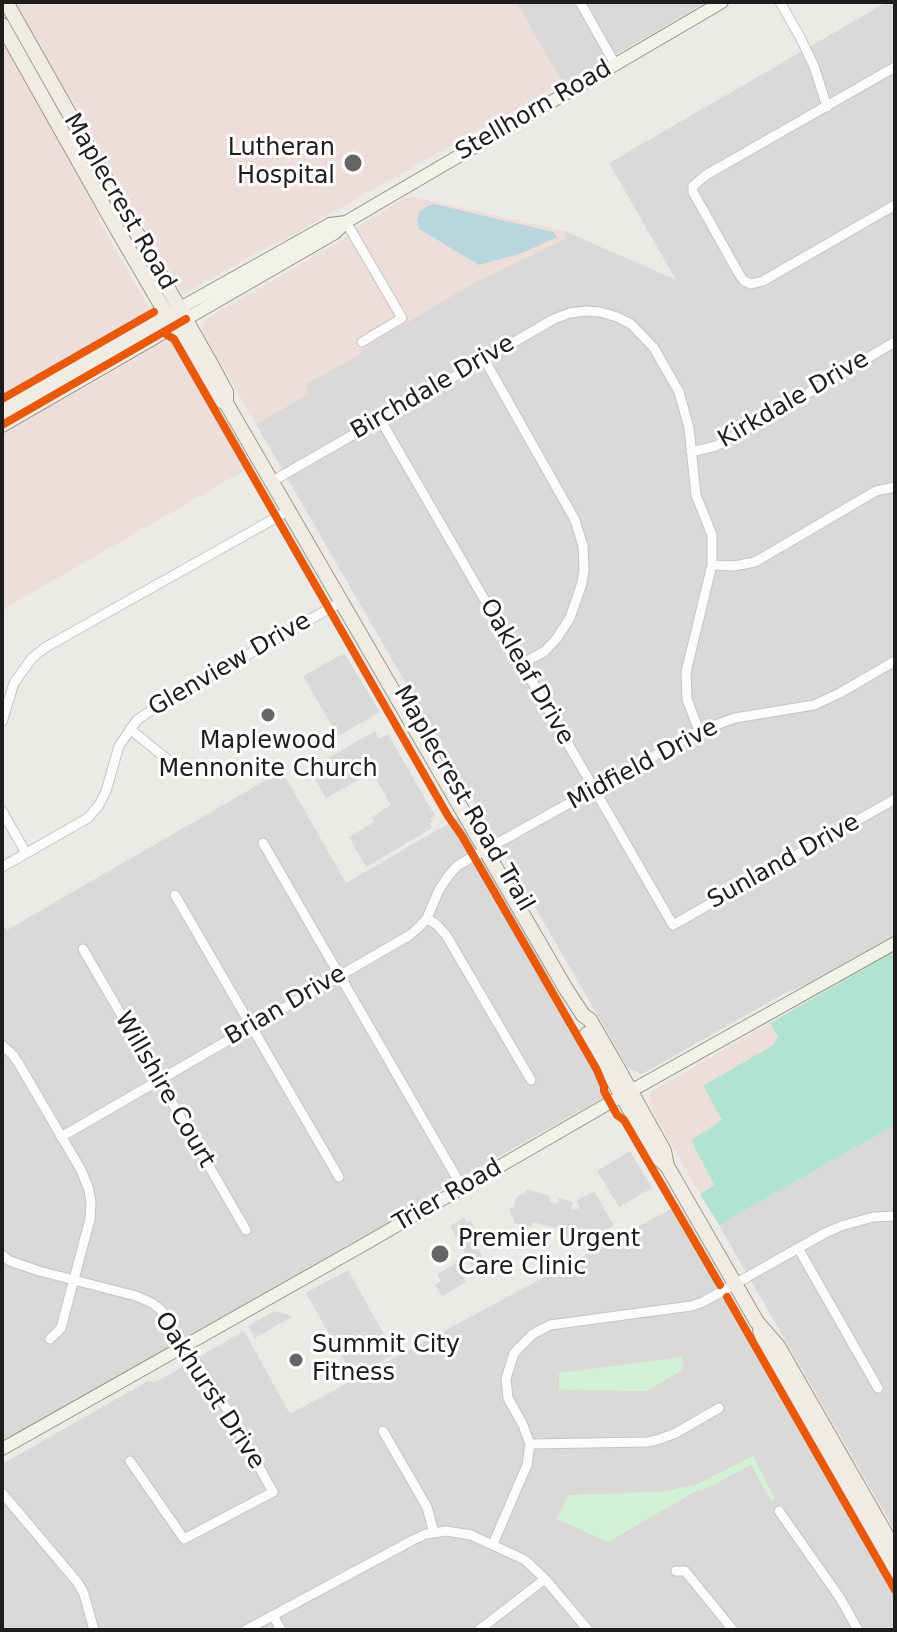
<!DOCTYPE html>
<html>
<head>
<meta charset="utf-8">
<style>
	body { margin:0 }
	#map { position:relative; width:897px; height:1632px; overflow:hidden; background:#ebeae6; font-family:"DejaVu Sans",sans-serif }
	canvas { display:block }
	.frame { position:absolute; inset:0; border:4px solid #1d1d1d; pointer-events:none }
</style>
</head>
<body>
<div id="map">
<canvas width="897" height="1632"></canvas>
<div class="frame"></div>
</div>
<script>
const ctx = document.querySelector('canvas').getContext('2d');
ctx.lineJoin = 'round';
function fillPath(path, color) { ctx.fillStyle = color; ctx.fill(path, 'evenodd'); }
const toPath = rows => new Path2D(rows.map(r => 'M' + r).join(''));
function stroke(path, color, width, dash) { ctx.strokeStyle = color; ctx.lineWidth = width; ctx.lineCap = dash ? 'butt' : 'round'; ctx.setLineDash(dash || []); ctx.stroke(path); }
function drawText(font, color, halo, rows, align = 'center') {
  ctx.font = font + ' "DejaVu Sans",sans-serif'; ctx.lineWidth = 6; ctx.setLineDash([]); ctx.textBaseline = 'middle'; ctx.strokeStyle = halo; ctx.fillStyle = color; for (const [text, x, y, turn = 0] of rows) {
    ctx.save(); ctx.translate(x, y); ctx.rotate((+turn || 0) * Math.PI / 180); ctx.textAlign = isNaN(turn) ? turn : align; if (halo) ctx.strokeText(text, 0, 0); ctx.fillText(text, 0, 0); ctx.restore();
  }
}
fillPath(toPath([
	[516,2,707,2,563,85],
	[887,2,895,2,895,938,824,978,785,993,642,1074,628,1068,256,424,308,394,306,385,306,268,362,349,473,283,565,239,565,231,676,280,609,163],
	[344,653,380,712,338,736,303,676],
	[375,731,379,739,388,734,435,816,430,819,432,822,430,823,432,828,366,867,349,837,374,822,372,817,391,805,372,772,326,798,309,769],
	[282,771,346,883,458,818,547,972,571,1019,606,1080,607,1092,603,1098,450,1184,385,1227,338,1254,190,1334,143,1365,28,1429,2,1440,2,923,7,930],
	[895,1125,895,1531,719,1225],
	[630,1151,652,1188,619,1207,597,1171],
	[526,1189,550,1196,549,1202,557,1204,559,1198,573,1202,571,1209,573,1210,580,1208,576,1201,594,1191,614,1226,585,1242,562,1236,563,1230,533,1222,531,1227,515,1223,509,1209,514,1207,515,1200,520,1194,524,1195],
	[671,1209,895,1597,895,1630,2,1630,2,1464,148,1381,156,1382,244,1331,290,1414],
	[464,1218,467,1223,471,1221,480,1237,474,1241,484,1259,472,1266,450,1226],
	[458,1262,465,1275,463,1277,466,1282,442,1296,435,1285,441,1281,437,1274],
	[348,1270,395,1354,353,1377,306,1293],
	[274,1311,293,1316,255,1338,248,1326]
]), '#dad9d7');
fillPath(toPath([
	[11,2,516,2,563,85,550,90,278,243,261,250,186,293,182,292,98,147,94,136],
	[2,42,12,59,15,58,74,162,88,194,100,215,100,222,148,306,149,312,2,397],
	[409,196,565,231,565,239,473,283,362,349,359,355,308,383,306,386,308,394,256,424,202,331,206,319,344,239,362,224],
	[168,340,172,341,245,470,2,610,2,435],
	[770,1023,778,1037,773,1045,703,1086,722,1120,691,1140,714,1186,700,1194,649,1105,651,1092]
]), '#eddedc');
fillPath(toPath([
	[682,1357,683,1369,647,1391,559,1390,559,1373],
	[753,1456,775,1499,771,1501,751,1465,703,1490,696,1491,608,1542,557,1519,569,1495,658,1492,696,1485]
]), '#d3f2d5');
fillPath(toPath([
	[895,951,895,1125,719,1225,700,1194,714,1185,691,1140,722,1120,703,1086,773,1045,778,1037,770,1023]
]), '#b1e3d0');
fillPath(toPath([
	[434,204,553,232,557,237,522,253,479,265,419,229,417,220,419,212,427,206]
]), '#b9d5de');
const street = toPath([
	[580,2,615,64],
	[780,2,800,37,814,66,827,107],
	[895,67,706,175,693,186,693,192,739,274,744,281,751,284,763,281,895,205],
	[346,222,402,318,362,342],
	[484,359,575,520,583,546,584,570,582,583,570,618,557,638,545,651,522,664],
	[380,419,673,925,895,799],
	[691,452,716,446,740,433,895,342],
	[271,482,554,319,570,313,585,311,600,312,617,317,631,324,654,348,679,392,689,428,696,495,712,535,712,565,686,672,687,699,699,731],
	[712,565,734,566,755,562,876,491,895,487],
	[2,722,14,683,32,658,46,647,288,511],
	[130,729,173,764],
	[2,811,26,853],
	[263,843,462,1187],
	[2,867,88,818,99,805,106,791,119,746,137,720,162,703,341,602],
	[175,895,339,1177],
	[427,918,437,925,446,935,531,1080],
	[83,949,246,1230],
	[2,1045,13,1055,19,1064,81,1170,89,1190,91,1202,90,1219,61,1328,50,1339],
	[61,1137,410,935,419,927,427,918,439,890,449,875,457,866,469,859,699,731,735,718,814,705,840,693,895,661],
	[798,1248,878,1388],
	[2,1255,10,1261,39,1271,136,1296,152,1303,161,1310,227,1409,273,1492,184,1539,130,1461],
	[383,1431,427,1507,434,1533],
	[530,1444,647,1442,657,1440,676,1433,719,1408],
	[2,1493,78,1583,84,1594,94,1630],
	[779,1511,840,1598,858,1630],
	[493,1544,527,1465,530,1444,523,1425,508,1398,506,1379,514,1353,533,1334,550,1325,691,1306,703,1302,825,1233,841,1226,873,1217,895,1216],
	[676,1571,685,1571,733,1630],
	[273,1615,281,1630],
	[246,1630,413,1540,426,1534,446,1531,471,1535,525,1560,545,1579,588,1630],
	[479,1630,545,1579]
]);
const secondary = toPath([
	[180,308,330,224,346,222],
	[186,319,335,233,346,222,722,2],
	[2,1449,365,1244,611,1102,895,943]
]);
const primary = toPath([
	[6,2,212,366,226,392,226,403,566,989,583,1015,590,1020,616,1065,664,1151,667,1166],
	[2,25,114,224,215,398,226,403],
	[2,410,176,310],
	[2,425,182,321],
	[587,1034,656,1156,667,1166,757,1322,778,1346,895,1550],
	[760,1330,767,1351,895,1574]
]);
stroke(street, '#c4c4c2', 11);
stroke(secondary, '#92957f', 14);
stroke(primary, '#a19983', 16);
stroke(street, '#fcfcfb', 9);
stroke(secondary, '#f2f2ea', 12);
stroke(primary, '#f0ece4', 14);
stroke(toPath([
	[167,335,174,339,448,816,462,836,544,978,597,1070,604,1087,604,1091,617,1115,624,1120,720,1285],
	[2,399,154,312],
	[2,425,186,319],
	[727,1297,895,1590]
]), '#e8590c', 8);
for (const [x, y, r, color] of [
	[353,163,10,"#656563"],
	[268,715,8,"#656563"],
	[440,1254,10,"#656563"],
	[296,1360,8,"#656563"]
]) { const dot = new Path2D(); dot.arc(x, y, r, 0, 2 * Math.PI); ctx.fillStyle = color; ctx.fill(dot); stroke(dot, '#fff', 3); }
drawText('24px', '#1d1d1d', '#fff', [
	["Stellhorn Road",534,111,-30],
	["Maplecrest Road",119,202,60],
	["Birchdale Drive",433,388,-30],
	["Kirkdale Drive",794,400,-30],
	["Glenview Drive",230,665,-30],
	["Oakleaf Drive",526,672,60],
	["Midfield Drive",643,765,-28],
	["Maplecrest Road Trail",463,799,60],
	["Sunland Drive",784,862,-29],
	["Brian Drive",286,1006,-30],
	["Willshire Court",164,1090,60],
	["Trier Road",448,1196,-30],
	["Oakhurst Drive",209,1391,57]
]);
drawText('24px', '#1d1d1d', '#fff', [
	["Lutheran",335,149,"right"],
	["Hospital",335,177,"right"],
	["Maplewood",268,742,"center"],
	["Mennonite Church",268,770,"center"],
	["Premier Urgent",458,1240],
	["Care Clinic",458,1268],
	["Summit City",312,1346],
	["Fitness",312,1374]
], 'left');
</script>
</body>
</html>
